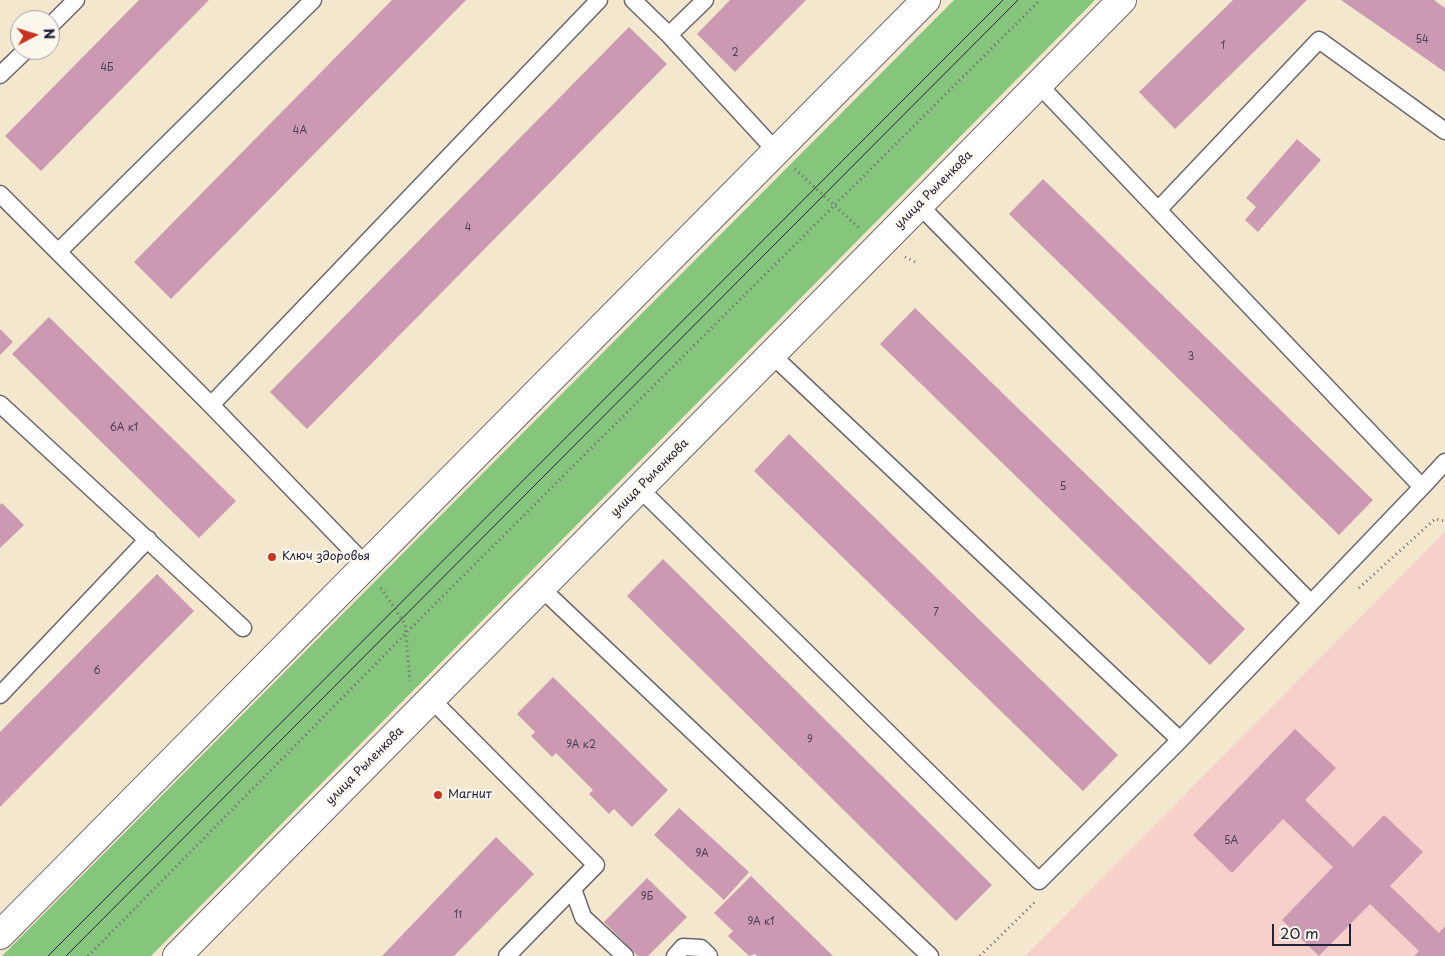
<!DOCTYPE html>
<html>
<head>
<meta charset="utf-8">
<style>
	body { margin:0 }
	#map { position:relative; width:1445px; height:956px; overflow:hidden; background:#f3e7ce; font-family:"Playpen Sans",sans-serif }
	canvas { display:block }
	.north { position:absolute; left:10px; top:10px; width:50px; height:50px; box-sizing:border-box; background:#fbf7ec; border:1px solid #a4a2a5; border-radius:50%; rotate:85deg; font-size:14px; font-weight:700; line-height:20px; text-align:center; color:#22223b }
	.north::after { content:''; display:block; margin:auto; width:18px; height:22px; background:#c8321e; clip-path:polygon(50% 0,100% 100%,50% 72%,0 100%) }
	.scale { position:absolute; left:1272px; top:924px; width:79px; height:22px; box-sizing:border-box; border:2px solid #22223b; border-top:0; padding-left:6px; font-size:15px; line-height:18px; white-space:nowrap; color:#22223b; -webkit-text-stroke:4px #fbf7ec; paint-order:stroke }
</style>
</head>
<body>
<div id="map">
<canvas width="1445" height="956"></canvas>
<div class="north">N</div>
<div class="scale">20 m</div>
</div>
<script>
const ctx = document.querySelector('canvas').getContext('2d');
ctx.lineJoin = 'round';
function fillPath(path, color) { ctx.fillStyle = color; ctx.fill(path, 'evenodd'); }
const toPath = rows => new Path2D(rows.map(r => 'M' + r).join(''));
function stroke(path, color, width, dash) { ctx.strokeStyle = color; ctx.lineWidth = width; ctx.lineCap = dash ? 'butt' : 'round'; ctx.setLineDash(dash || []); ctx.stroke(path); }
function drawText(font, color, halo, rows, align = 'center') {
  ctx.font = font + ' "Playpen Sans",sans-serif'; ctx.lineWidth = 4.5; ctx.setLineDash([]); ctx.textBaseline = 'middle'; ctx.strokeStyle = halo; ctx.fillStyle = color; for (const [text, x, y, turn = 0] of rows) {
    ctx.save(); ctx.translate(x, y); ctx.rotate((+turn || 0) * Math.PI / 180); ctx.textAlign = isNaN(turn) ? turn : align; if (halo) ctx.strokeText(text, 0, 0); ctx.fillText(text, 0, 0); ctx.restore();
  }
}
fillPath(toPath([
	[1445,532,1445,956,1025,956]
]), '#f7d0cc');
fillPath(toPath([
	[954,0,1095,0,151,956,2,956]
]), '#85c57c');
fillPath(toPath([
	[139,0,209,0,41,171,5,136],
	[392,0,466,0,171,299,134,262],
	[730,0,806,0,735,72,697,34],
	[1233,0,1307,0,1175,129,1139,92],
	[1341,0,1434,0,1445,8,1445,72],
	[629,27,667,64,307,429,270,392],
	[1297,139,1321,160,1258,232,1245,220,1256,207,1246,198],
	[1043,179,1373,500,1339,535,1009,214],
	[915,308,1245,629,1210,665,880,344],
	[49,317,236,501,199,538,12,354],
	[0,329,13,342,0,355],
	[789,434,1118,755,1083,791,754,471],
	[2,503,24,525,0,548,0,505],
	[663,559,992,885,956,921,627,596],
	[157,574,194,611,0,807,0,732],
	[553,677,668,790,632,827,614,809,609,814,589,794,593,790,556,753,552,757,531,736,535,732,517,714],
	[1295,729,1336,768,1305,800,1353,847,1384,815,1423,852,1390,886,1439,933,1445,926,1445,956,1414,956,1419,951,1370,904,1319,956,1282,920,1333,867,1283,819,1232,873,1193,835],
	[679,808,749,872,724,900,654,835],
	[496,837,534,874,454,956,382,956],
	[751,876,833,956,757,956,755,954,749,956,728,936,733,931,714,913],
	[647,878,687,917,648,956,638,956,604,922]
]), '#cc99b2');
const lane = toPath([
	[633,0,669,35,776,151],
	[50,26,76,0],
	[669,35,705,0],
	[0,75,26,50],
	[0,194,211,405,365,564],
	[919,205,1311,603],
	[1158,210,1319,40,1445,131],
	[58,252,313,0],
	[772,355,1180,740],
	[0,404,243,628],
	[211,405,599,0],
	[1422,487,1445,462],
	[639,488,1039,881,1180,740,1422,487,1039,85],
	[541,588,930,956],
	[0,695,148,539],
	[431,699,596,865,507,956],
	[573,889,583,917,625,956],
	[675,956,683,947,701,948,709,956]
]);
const secondary = toPath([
	[0,935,926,0],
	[177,956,1122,0]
]);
stroke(lane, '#6b676e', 19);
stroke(secondary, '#6b676e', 30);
stroke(toPath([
	[795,169,860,229],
	[905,257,915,262],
	[381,588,405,624,410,681],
	[1359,588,1435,519,1445,521],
	[88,956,406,633,1040,0],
	[980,956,1035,902]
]), '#6b676e', 3, [1, 4]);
stroke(lane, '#fff', 16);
stroke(secondary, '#fff', 28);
stroke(toPath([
	[48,956,1003,0],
	[66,956,1018,0]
]), '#22223b', 1);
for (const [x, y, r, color] of [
	[272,557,5,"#c8321e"],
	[438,795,5,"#c8321e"]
]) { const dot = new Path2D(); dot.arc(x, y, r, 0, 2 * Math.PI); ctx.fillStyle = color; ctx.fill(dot); stroke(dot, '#fbf7ec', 2); }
drawText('10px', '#4c4059', null, [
	["54",1422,40],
	["1",1223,46],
	["2",735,53],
	["4Б",107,68],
	["4А",300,131],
	["4",468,228],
	["3",1191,357],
	["6А к1",124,428],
	["5",1063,487],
	["7",936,613],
	["6",97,671],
	["9",810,740],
	["9А к2",581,745],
	["5А",1231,841],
	["9А",702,854],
	["9Б",647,897],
	["11",458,915],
	["9А к1",761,922]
]);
drawText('12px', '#22223b', '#fbf7ec', [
	["улица Рыленкова",934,190,-45],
	["улица Рыленкова",650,478,-45],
	["улица Рыленкова",365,766,-45]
]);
drawText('12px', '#22223b', '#fbf7ec', [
	["Ключ здоровья",282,557],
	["Магнит",448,795]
], 'left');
</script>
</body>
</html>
